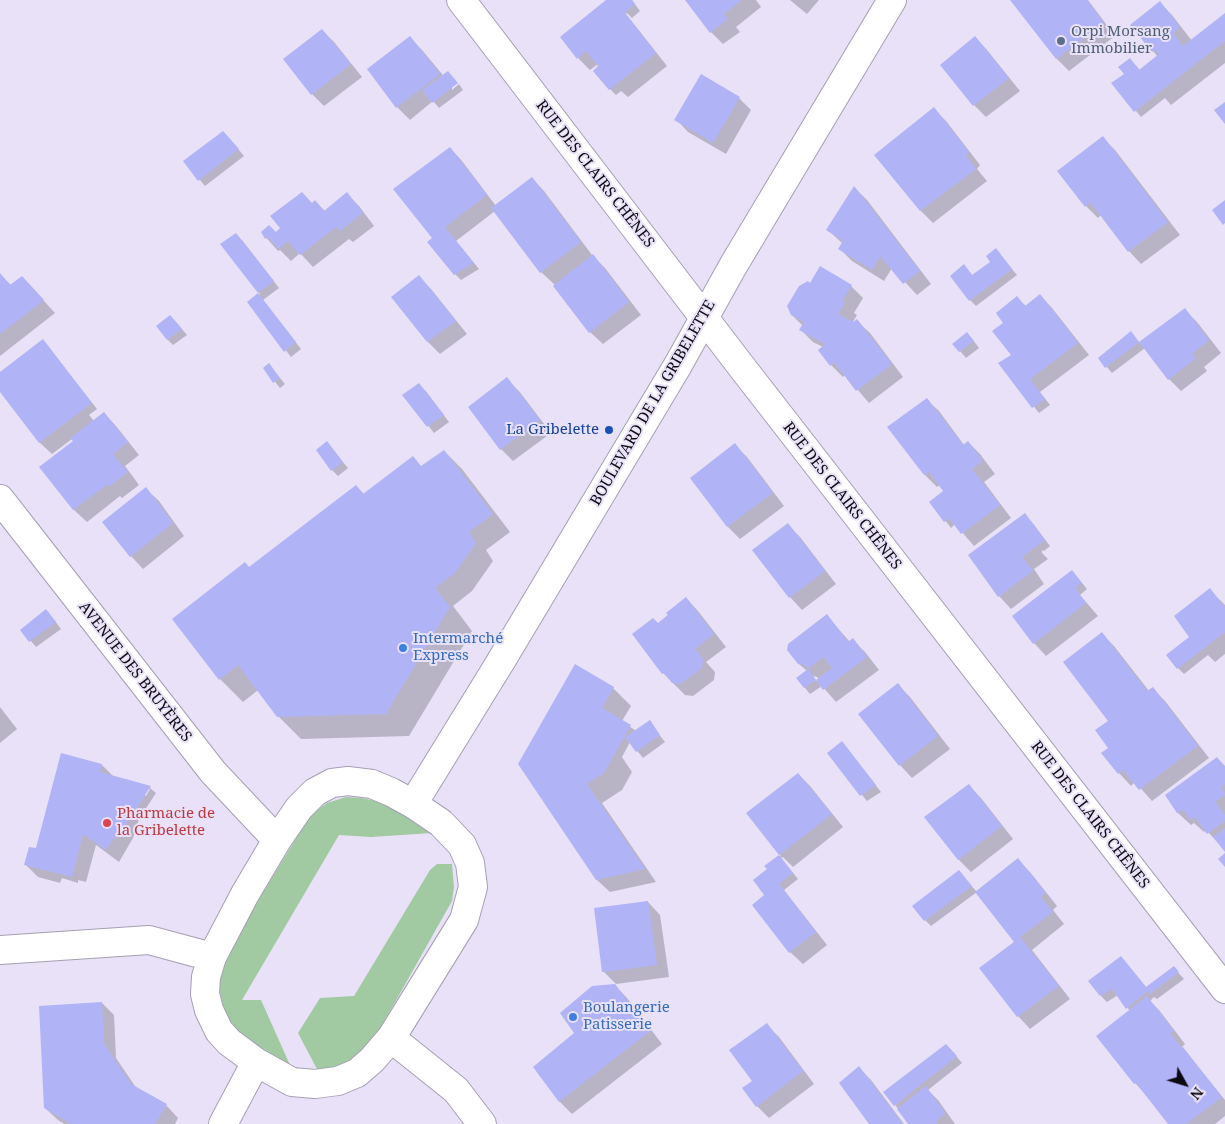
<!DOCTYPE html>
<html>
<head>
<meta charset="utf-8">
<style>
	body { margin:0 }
	#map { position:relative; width:1225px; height:1124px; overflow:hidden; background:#e8e1f7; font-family:"Noto Serif",serif }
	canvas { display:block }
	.north { position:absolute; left:1160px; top:1059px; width:50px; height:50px; -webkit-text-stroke:4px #e8e1f7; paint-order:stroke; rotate:129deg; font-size:14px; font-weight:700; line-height:20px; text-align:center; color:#0d0b12 }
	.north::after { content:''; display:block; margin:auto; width:18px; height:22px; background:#0d0b12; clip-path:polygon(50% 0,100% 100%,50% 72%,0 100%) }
</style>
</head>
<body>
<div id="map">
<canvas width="1225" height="1124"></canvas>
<div class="north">N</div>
</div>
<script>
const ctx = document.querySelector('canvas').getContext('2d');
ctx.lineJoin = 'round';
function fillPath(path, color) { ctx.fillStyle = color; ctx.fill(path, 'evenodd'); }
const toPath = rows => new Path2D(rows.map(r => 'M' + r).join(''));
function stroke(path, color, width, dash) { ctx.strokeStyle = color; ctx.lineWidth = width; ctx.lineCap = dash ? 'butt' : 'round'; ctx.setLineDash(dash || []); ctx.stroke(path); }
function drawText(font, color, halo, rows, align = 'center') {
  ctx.font = font + ' "Noto Serif",serif'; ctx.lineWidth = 4; ctx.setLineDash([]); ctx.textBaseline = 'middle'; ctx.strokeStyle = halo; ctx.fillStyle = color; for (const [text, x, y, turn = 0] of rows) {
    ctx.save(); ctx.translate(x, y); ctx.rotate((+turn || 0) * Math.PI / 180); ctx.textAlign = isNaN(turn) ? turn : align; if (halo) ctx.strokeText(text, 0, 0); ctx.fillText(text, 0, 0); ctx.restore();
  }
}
fillPath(toPath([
	[346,797,362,798,385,803,401,810,432,833,371,837,339,835,242,1000,261,1000,290,1065,268,1053,248,1040,232,1026,224,1010,220,993,219,978,225,959,248,917,311,814,327,803],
	[437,864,452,864,454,887,452,901,394,1004,371,1043,356,1057,337,1067,318,1071,298,1033,320,998,354,996,430,870]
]), '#a1caa2');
fillPath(toPath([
	[608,0,632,0,640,11,632,18,627,13,626,14,667,66,628,97,621,91,616,95,610,89,595,71,598,68,598,64,590,70,578,58],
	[687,0,756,0,761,7,736,27,740,32,723,44,711,32],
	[790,0,819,0,807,14],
	[1012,0,1088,0,1115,36,1069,71,1057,59],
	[1160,3,1172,15,1192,41,1225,14,1225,63,1171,105,1165,98,1141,117,1113,83,1125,74,1130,59,1140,70,1158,57,1153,51],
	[322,30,334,42,362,77,324,106,312,94],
	[975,37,987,50,1020,91,986,117,974,105],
	[410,38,422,50,452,86,452,90,459,84,463,90,439,108,433,101,410,120,397,107,369,70],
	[739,98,751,110,726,154,688,132,676,119],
	[934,109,946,121,980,165,977,169,987,181,933,223,921,211,876,155],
	[229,138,244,156,205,186,185,162],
	[1103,138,1115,150,1180,235,1141,264,1129,251,1101,215,1098,218,1086,206],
	[450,148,462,161,496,206,532,178,544,191,592,255,605,268,641,315,603,344,590,332,555,285,541,272,495,211,456,241,479,269,461,280,455,274,434,238],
	[855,188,867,200,931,284,917,295,892,268,884,281,852,261,839,248,843,244,828,230],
	[347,194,359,206,374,226,353,242,349,239,313,267,300,253,291,261,280,250,278,251,262,233,276,233,315,201,325,211],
	[242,240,279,288,263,300,301,349,291,357,249,302,260,294,222,244],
	[1001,256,1017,275,976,306,970,300,964,265,973,276],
	[0,274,12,286,22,277,55,313,0,356],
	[419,277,431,289,467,334,440,354,428,342,393,297],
	[851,286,863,298,854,313,857,315,851,325,857,321,870,333,903,377,869,403,845,375,843,377,831,365,823,347,813,342,801,330,803,326,792,315],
	[1040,295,1052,308,1089,355,1040,392,1050,405,1039,413,1000,364,1012,355,1005,323,1017,298,1026,306],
	[1185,310,1197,322,1221,353,1204,367,1207,371,1181,391,1169,379,1145,348,1112,373,1099,358,1136,339,1140,343],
	[176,322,187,335,173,345,167,339],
	[973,340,979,348,966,358,954,344],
	[43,341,97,409,89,415,94,421,104,413,116,426,139,455,125,466,139,485,122,498,120,496,87,522,74,510,41,467,75,442,72,439,52,454,39,442,0,390,0,374],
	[269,365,285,384,280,388,264,368],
	[506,379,519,391,551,433,513,461,501,449],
	[425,390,449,422,434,433,404,395],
	[926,399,939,411,964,445,968,442,980,454,995,474,984,482,1011,518,974,546,955,524,951,528,931,502,945,491,940,485,937,487,925,475,889,427],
	[327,443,348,468,338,476,332,470],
	[735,445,747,457,784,506,740,539,728,527,691,479],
	[444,451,462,469,510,532,486,550,493,561,472,591,453,606,472,631,409,736,301,739,278,716,258,690,243,702,220,679,174,619,250,568,356,486,364,494,422,467],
	[146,489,159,501,184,536,143,569,131,556],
	[1031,521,1050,546,1044,551,1042,550,1042,553,1048,559,1034,569,1044,584,1011,609,999,596,969,556],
	[788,525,800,537,836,584,802,610,790,597],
	[1078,578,1087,589,1080,595,1098,616,1046,656,1034,643],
	[1210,590,1225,605,1225,654,1215,662,1208,655,1184,674,1178,668,1192,636],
	[686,598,698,611,726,647,706,662,715,672,714,680,693,696,685,695,663,673,658,624],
	[827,616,850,642,853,640,865,652,879,670,836,702,822,686,810,694,805,688,807,671,799,664],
	[813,676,817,677,819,679,816,681],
	[52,617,61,629,36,647,22,630],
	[1102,634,1114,646,1149,691,1152,688,1165,701,1209,758,1152,801,1135,782,1131,786,1119,773,1110,748,1110,721],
	[898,685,910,697,950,749,912,778,900,765,860,714],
	[613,688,631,706,622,721,636,731,649,722,665,742,643,758,630,742,622,757,632,772,622,790,602,803,656,882,610,892,597,880,519,764],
	[0,707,17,729,0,743],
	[847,749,881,792,867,801,828,753],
	[1217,758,1225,766,1225,850,1206,830,1204,832,1194,823,1191,825,1178,813,1166,796],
	[102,765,114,777,150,788,156,793,139,819,133,838,119,862,96,845,86,882,78,880,78,883,62,878,60,883,38,877,26,865],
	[147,789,150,789,146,796,144,794],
	[798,774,810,786,843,827,793,867,783,857,781,858,798,879,784,890,827,945,803,964,790,952,766,895,769,869,766,866,781,856,748,814],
	[968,785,981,798,1013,839,971,872,959,860,926,817],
	[1018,860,1030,872,1057,906,1053,910,1064,924,1032,950,1070,999,1030,1029,1018,1016,1016,942,977,892,931,926,925,920,959,872,977,892],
	[648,902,660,915,669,977,616,984,603,971],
	[1121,957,1147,988,1174,968,1184,979,1157,999,1154,997,1150,1001,1159,1010,1185,1044,1182,1047,1225,1100,1225,1116,1215,1124,1170,1124,1147,1096,1135,1083,1130,1011,1118,995,1107,1002,1101,996],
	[615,985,627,998,662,1044,572,1114,560,1102,535,1067,576,1034],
	[102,1003,114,1015,116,1058,137,1089,166,1105,178,1118,175,1124,64,1124,58,1120,45,1108],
	[767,1025,779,1037,814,1084,769,1118,757,1106,754,1081],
	[952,1051,962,1063,928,1090,938,1100,955,1124,910,1124,895,1105],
	[859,1068,871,1080,904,1124,871,1124]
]), '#0003');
fillPath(toPath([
	[606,0,632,0,635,4,625,13,656,53,609,90,593,71,598,66,586,51,577,59,560,37],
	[685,0,742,0,724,14,728,19,710,33],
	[1010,0,1087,0,1104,23,1056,59],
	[1160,1,1180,27,1173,33,1183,46,1225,13,1225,41,1134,112,1111,83,1124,74,1118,67,1130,58,1139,70,1159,54,1155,50,1152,52,1130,25],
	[322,29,351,64,311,95,283,59],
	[410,36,440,74,396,108,367,69],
	[975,36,1009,78,973,106,940,65],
	[448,71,458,83,432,103,422,90],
	[701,74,740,97,713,143,674,120],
	[1225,102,1225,124,1214,110],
	[934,107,969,152,966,156,976,169,920,211,874,155],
	[223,131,239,149,198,181,183,161],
	[1103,136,1168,222,1128,252,1090,202,1085,207,1057,171],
	[450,147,487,195,445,227,474,263,454,275,427,242,432,238,393,189],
	[532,177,581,242,540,273,491,208],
	[854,186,920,271,903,284,880,256,872,270,838,249,843,241,826,230],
	[302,192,312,203,315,200,324,211,347,192,363,213,340,231,336,227,300,255,288,241,278,249,268,237,265,239,261,232,269,225,276,232,280,228,270,216],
	[1225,200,1225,223,1223,225,1212,210],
	[236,233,274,281,258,293,220,244],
	[996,248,1012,269,969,301,950,276,964,264,972,275,990,262,986,256],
	[593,254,629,302,589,333,553,286],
	[820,266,852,285,842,301,845,302,838,314,853,322,857,319,892,364,856,391,834,362,830,366,818,350,825,344,799,330,804,322,791,315,787,306,799,286,808,281,810,283],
	[0,273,10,285,22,276,44,300,0,334],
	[419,275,456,321,427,342,391,297],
	[258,293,296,342,284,352,247,302],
	[1040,294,1078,343,1030,379,1045,399,1032,408,998,363,1011,355,992,331,1003,323,996,313,1017,296,1025,306],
	[1185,308,1209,340,1192,354,1196,358,1168,380,1139,342],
	[170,315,182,329,167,340,156,326],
	[1131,331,1139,342,1105,368,1098,358],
	[967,332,974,341,959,352,952,344],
	[43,339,92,403,39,443,0,392,0,372],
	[269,363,280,378,273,383,263,368],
	[507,377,540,420,500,450,468,407],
	[419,383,444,415,427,427,402,395],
	[927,398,963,445,968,441,983,461,972,469,1000,505,961,534,949,518,944,522,929,502,943,491,929,472,924,475,887,427],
	[104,412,128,442,113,454,128,472,109,487,108,484,73,510,39,467,73,441,70,438],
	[327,441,343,462,331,471,316,450],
	[735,443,773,493,727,527,690,478],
	[444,450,493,514,469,532,476,543,455,573,435,588,450,607,386,714,277,717,238,665,219,680,172,619,245,562,249,567,356,485,363,494,413,456,421,466],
	[146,487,173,523,130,557,102,522],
	[1025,513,1045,540,1022,557,1033,571,998,597,968,555],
	[788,523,825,571,789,598,752,550],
	[1072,570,1082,583,1075,588,1086,603,1033,644,1012,616],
	[1210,588,1225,608,1225,632,1177,669,1166,655,1189,637,1174,616],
	[686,597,714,634,695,649,703,659,702,668,680,684,672,683,664,673,662,674,632,634,653,618,658,623,668,615,666,613],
	[46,609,56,622,29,642,20,630],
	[827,614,848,642,853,638,867,657,823,690,816,680,832,668,823,657,808,669,816,680,804,688,796,678,808,669,804,665,798,664,787,650,788,644],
	[1102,632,1147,691,1153,687,1198,746,1139,790,1123,770,1118,774,1101,753,1108,748,1095,730,1108,721,1063,662],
	[575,664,614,687,602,708,631,725,604,773,587,784,645,869,596,880,518,764],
	[898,683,938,736,899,766,858,714],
	[650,720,660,735,636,752,625,737],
	[842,741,876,785,860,796,827,753],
	[61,753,102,764,100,772,151,786,124,827,122,826,106,850,83,834,72,877,24,865,29,847,36,848],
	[1217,757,1225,767,1225,784,1221,787,1225,795,1215,802,1225,815,1225,821,1207,834,1195,817,1190,820,1183,810,1177,813,1165,795],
	[798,773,832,814,779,855,793,873,779,884,816,932,789,953,752,905,764,895,753,880,767,869,764,866,779,855,746,813],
	[969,784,1002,826,958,860,924,817],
	[1225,828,1225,852,1213,837],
	[1225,853,1225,867,1218,859],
	[1018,858,1046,893,1041,897,1053,912,1020,937,1059,986,1017,1017,979,968,1014,942,975,892],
	[959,870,972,886,924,921,912,906],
	[648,901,657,965,602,972,594,908],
	[1121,956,1146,987,1174,966,1179,972,1150,994,1148,991,1126,1009,1112,989,1100,996,1088,981],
	[615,984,650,1031,559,1102,533,1067,574,1033,560,1013,592,986],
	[1147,996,1174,1031,1170,1034,1182,1048,1183,1047,1222,1097,1186,1124,1168,1124,1136,1083,1134,1084,1096,1036],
	[102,1002,104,1044,131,1084,167,1104,155,1124,71,1124,44,1108,39,1006],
	[767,1023,803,1071,756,1107,742,1088,752,1081,729,1050],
	[946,1044,957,1056,894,1106,883,1092],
	[859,1066,903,1124,869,1124,839,1083],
	[926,1086,945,1113,936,1121,938,1124,908,1124,897,1109]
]), '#b0b3f6');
const minor = toPath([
	[461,0,741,366,1225,989],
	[0,499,213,772,277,840],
	[348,781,372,784,391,792,413,804,441,823,462,845,470,863,473,887,464,920,391,1038,372,1060,357,1073,338,1081,315,1084,292,1082,256,1062,229,1042,219,1031,209,1010,205,994,206,977,212,957,245,894,277,840,299,808,315,792,332,783,348,781],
	[413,804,501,661],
	[0,950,149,940,212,957],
	[391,1038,456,1090,482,1124],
	[223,1124,256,1062]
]);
const secondary = toPath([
	[501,661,678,365,733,266,892,0]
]);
stroke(minor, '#a59fb4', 30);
stroke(secondary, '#a59fb4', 30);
stroke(minor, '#fff', 28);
stroke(secondary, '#fff', 28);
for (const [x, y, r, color] of [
	[1061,41,5,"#5c6f8a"],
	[609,430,5,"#1a4fb4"],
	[403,648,5,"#3f7fe0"],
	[107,823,5,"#e0444e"],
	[573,1017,5,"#3f7fe0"]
]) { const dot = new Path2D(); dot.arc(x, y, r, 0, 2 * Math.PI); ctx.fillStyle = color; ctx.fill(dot); stroke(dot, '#e8e1f7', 2); }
drawText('15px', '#4e5e75', '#e8e1f7', [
	["Orpi Morsang",1071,32],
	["Immobilier",1071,49]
], 'left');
drawText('15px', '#0d0b12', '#e8e1f7', [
	["RUE DES CLAIRS CHÊNES",595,174,52],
	["BOULEVARD DE LA GRIBELETTE",653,403,-60],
	["RUE DES CLAIRS CHÊNES",842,496,52],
	["AVENUE DES BRUYÈRES",135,672,52],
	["RUE DES CLAIRS CHÊNES",1090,815,52]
]);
drawText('15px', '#164399', '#e8e1f7', [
	["La Gribelette",599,430]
], 'right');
drawText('15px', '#366cbe', '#e8e1f7', [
	["Intermarché",413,639],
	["Express",413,656],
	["Boulangerie",583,1008],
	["Patisserie",583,1025]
], 'left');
drawText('15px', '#be3a42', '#e8e1f7', [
	["Pharmacie de",117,814],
	["la Gribelette",117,831]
], 'left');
</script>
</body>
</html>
